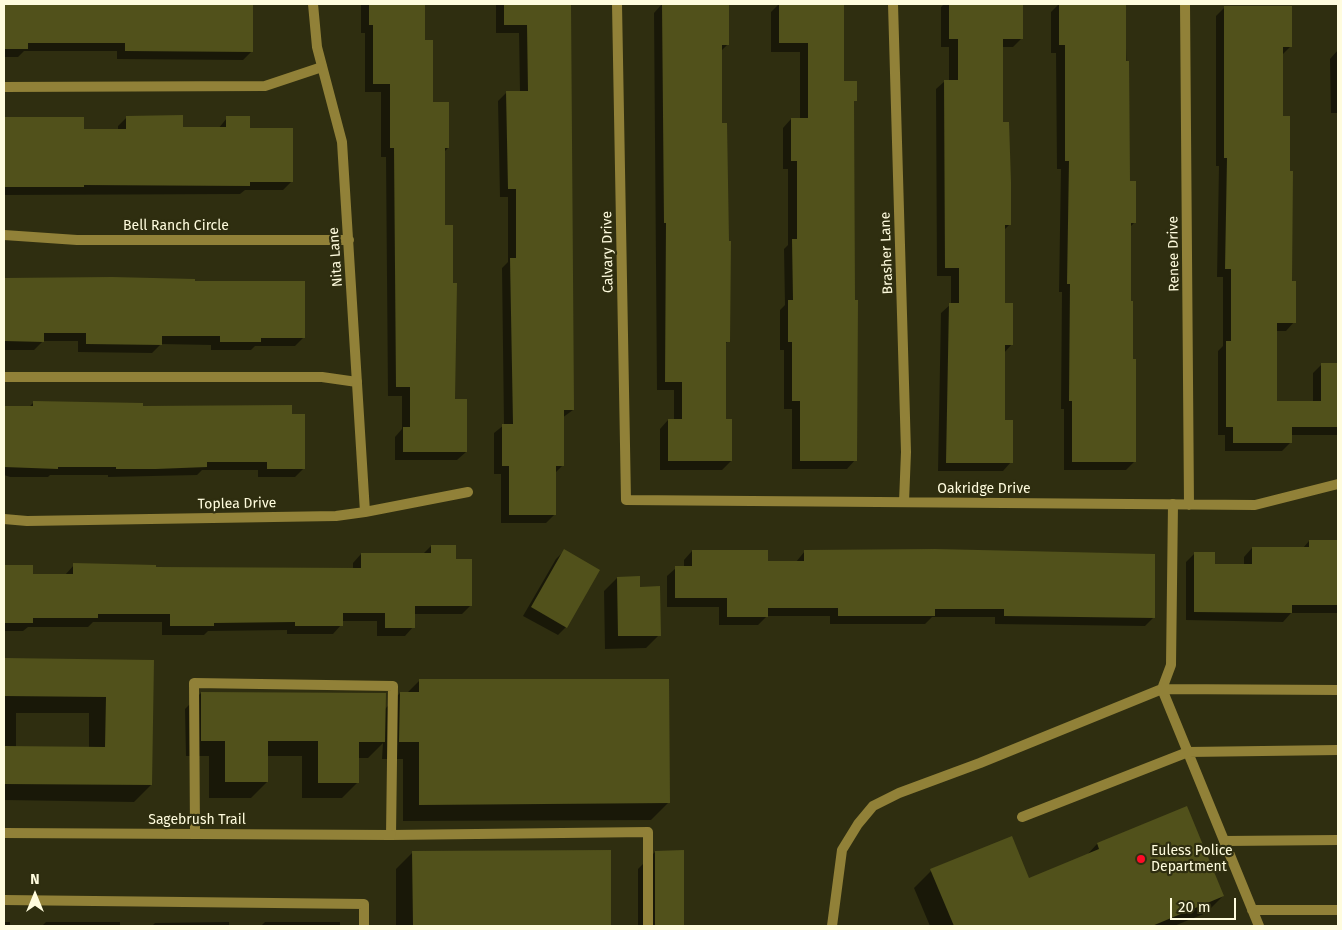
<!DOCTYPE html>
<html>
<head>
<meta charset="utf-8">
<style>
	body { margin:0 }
	#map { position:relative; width:1342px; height:930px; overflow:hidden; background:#2f2e10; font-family:"Fira Sans",sans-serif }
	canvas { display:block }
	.frame { position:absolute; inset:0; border:5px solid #fffcde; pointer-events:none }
	.north { position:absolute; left:10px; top:870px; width:50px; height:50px; -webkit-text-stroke:4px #2f2e10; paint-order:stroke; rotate:0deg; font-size:14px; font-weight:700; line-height:20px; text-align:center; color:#fffcde }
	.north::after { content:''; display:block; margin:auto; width:18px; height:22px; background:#fffcde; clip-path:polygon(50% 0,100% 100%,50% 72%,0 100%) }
	.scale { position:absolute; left:1170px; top:898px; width:66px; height:22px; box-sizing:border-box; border:2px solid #fffcde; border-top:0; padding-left:6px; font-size:15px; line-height:18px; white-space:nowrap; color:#fffcde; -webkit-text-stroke:4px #2f2e10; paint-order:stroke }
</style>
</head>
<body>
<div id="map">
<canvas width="1342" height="930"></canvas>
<div class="frame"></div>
<div class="north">N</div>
<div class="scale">20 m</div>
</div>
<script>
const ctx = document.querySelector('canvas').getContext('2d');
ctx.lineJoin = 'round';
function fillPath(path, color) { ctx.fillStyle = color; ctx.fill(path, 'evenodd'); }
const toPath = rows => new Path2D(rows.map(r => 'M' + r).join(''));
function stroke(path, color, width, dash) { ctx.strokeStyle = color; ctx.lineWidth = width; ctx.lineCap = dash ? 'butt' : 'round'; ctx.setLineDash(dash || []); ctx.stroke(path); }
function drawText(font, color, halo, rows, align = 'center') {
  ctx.font = font + ' "Fira Sans",sans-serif'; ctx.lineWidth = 4.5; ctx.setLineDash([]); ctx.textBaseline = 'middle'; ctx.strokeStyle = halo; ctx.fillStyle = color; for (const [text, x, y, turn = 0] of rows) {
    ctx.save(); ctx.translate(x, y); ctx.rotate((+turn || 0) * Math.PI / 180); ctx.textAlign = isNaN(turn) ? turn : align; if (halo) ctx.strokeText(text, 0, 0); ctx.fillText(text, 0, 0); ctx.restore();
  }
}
fillPath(toPath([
	[4,4,252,4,252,51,243,60,117,59,117,51,24,51,18,57,4,57],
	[361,4,424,4,424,41,431,103,448,148,444,152,444,226,454,400,466,452,457,460,395,460,395,437,402,429,402,396,388,396,386,157,381,157,381,92,365,92,365,33,361,33],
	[496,4,570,4,573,410,562,418,562,466,555,473,555,514,546,523,501,523,501,474,494,474,494,433,504,425,502,268,508,262,508,197,500,197,498,101,507,92,520,92,519,33,496,33],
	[662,4,728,44,721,51,721,124,728,341,724,345,724,420,731,461,722,470,660,470,660,429,668,420,674,420,674,390,657,390,654,13],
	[779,4,843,4,843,82,855,100,852,103,855,460,847,469,792,469,792,409,784,409,784,350,780,350,780,310,785,305,784,249,788,245,788,169,783,169,783,128,791,119,800,119,800,52,771,52,771,12],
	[944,4,1021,4,1021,39,1013,47,1001,47,1001,123,1010,224,1003,231,1003,304,1012,344,1004,353,1004,421,1011,462,1003,471,938,471,941,313,951,304,951,276,937,276,936,89,945,81,949,81,949,47,941,47,941,7],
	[1059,4,1125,4,1129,182,1134,223,1129,228,1134,462,1126,470,1064,470,1064,409,1061,409,1062,292,1059,292,1061,169,1057,169,1056,53,1051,53,1051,12],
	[1224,8,1290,47,1282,55,1282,117,1294,322,1286,331,1276,331,1276,403,1313,403,1313,373,1322,364,1338,364,1338,435,1290,435,1290,443,1282,451,1225,451,1225,435,1218,435,1218,351,1223,346,1223,277,1217,277,1219,166,1216,166,1216,16],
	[1338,50,1338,113,1331,113,1330,59],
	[127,117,182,129,218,129,227,118,249,129,292,181,283,190,245,190,240,194,4,195,4,119,82,119,82,130,118,130,118,126],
	[4,279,112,279,303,338,295,346,255,346,251,350,211,350,211,345,161,344,152,353,78,352,78,341,43,341,34,350,4,350],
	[34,402,291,416,304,468,295,477,258,477,258,470,202,470,197,475,108,477,108,475,50,475,48,477,10,477,4,475,4,407,29,407],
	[1309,541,1338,541,1338,613,1291,613,1283,622,1186,620,1186,562,1195,553,1214,565,1244,565,1244,557,1252,548,1303,548],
	[431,546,455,560,471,605,462,614,413,614,413,627,405,636,377,636,377,621,341,621,341,625,333,634,287,634,287,630,208,631,204,635,162,635,162,622,93,622,88,627,28,627,23,631,4,631,4,566,32,566,32,575,65,575,74,565,155,569,353,569,353,563,361,554,423,554],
	[564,551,566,627,558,635,523,616,556,559],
	[692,551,767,562,796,562,805,551,1153,618,1145,626,995,624,995,617,932,617,925,624,830,624,830,616,767,616,758,625,719,625,719,607,667,607,667,576,676,568,684,568,684,560],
	[617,578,639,588,659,635,646,648,605,649,604,591],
	[4,659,153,661,151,785,134,802,4,800],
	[16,713,89,713,89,748,16,747],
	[420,680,668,803,651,820,403,821,403,759,382,759,383,743,368,758,358,758,358,782,342,798,302,798,302,756,267,756,267,782,251,798,209,798,209,756,186,756,185,709,201,693,385,709,400,693,407,693],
	[1186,808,1223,896,1206,913,1174,926,930,926,914,888,931,871,1028,879,1086,856,1097,844],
	[610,851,610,926,396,926,396,869,413,852],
	[683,851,683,926,638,926,638,869,655,852],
	[4,922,10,922,10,926,4,926],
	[46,922,120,922,120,926,42,926],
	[229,922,229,926,152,926,155,923],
	[265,922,340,922,340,926,261,926]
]), '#0007');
fillPath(toPath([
	[4,4,253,4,253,52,125,51,125,43,28,43,28,49,4,49],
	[369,4,425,4,425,40,433,40,433,102,449,102,449,148,445,148,445,225,453,225,453,283,457,283,455,399,467,399,467,452,403,452,403,427,410,427,410,387,396,387,394,148,390,148,390,84,373,84,373,25,369,25],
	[504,4,571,4,574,410,564,410,564,466,556,466,556,515,509,515,509,466,502,466,502,424,513,424,510,258,516,258,516,189,508,189,506,91,528,91,527,25,504,25],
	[662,4,729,4,729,45,722,45,722,123,727,123,729,241,731,241,730,342,726,342,726,419,732,419,732,461,668,461,668,419,682,419,682,382,665,382,666,223,664,223],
	[779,4,844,4,844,81,857,81,857,101,854,101,855,300,858,300,857,461,800,461,800,401,792,401,792,342,788,342,788,300,793,300,792,239,797,239,797,161,791,161,791,118,808,118,808,43,779,43],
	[949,4,1023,4,1023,39,1003,39,1003,122,1009,122,1011,182,1011,225,1005,225,1005,303,1013,303,1013,345,1005,345,1005,420,1013,420,1013,463,946,463,949,303,959,303,959,268,945,268,944,80,958,80,958,39,949,39],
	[1059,4,1126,4,1126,61,1129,61,1130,181,1136,181,1136,223,1131,223,1131,301,1133,301,1133,359,1136,359,1136,462,1072,462,1072,401,1069,401,1070,284,1067,284,1069,161,1065,161,1065,45,1059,45],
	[1224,6,1292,6,1292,47,1283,47,1283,116,1290,116,1290,171,1293,171,1292,281,1296,281,1296,323,1277,323,1277,401,1321,401,1321,363,1338,363,1338,427,1292,427,1292,443,1233,443,1233,427,1226,427,1226,341,1231,341,1231,269,1225,269,1227,158,1224,158],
	[183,115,183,127,226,127,226,116,250,116,250,128,293,128,293,182,250,182,250,186,84,185,84,187,4,187,4,117,84,117,84,129,126,129,126,116],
	[112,277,195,279,195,281,305,281,305,338,261,338,261,342,220,342,220,336,162,336,162,345,86,344,86,333,44,333,44,342,4,341,4,278],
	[33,401,143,403,143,406,292,405,292,414,305,414,305,469,267,469,267,462,207,462,207,467,156,469,116,469,116,467,58,467,58,469,4,467,4,406,33,406],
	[1309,540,1338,540,1338,605,1292,605,1292,613,1194,612,1194,552,1215,552,1215,564,1252,564,1252,547,1309,547],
	[431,545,456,545,456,559,472,559,472,606,415,606,415,628,385,628,385,613,343,613,343,626,295,626,295,622,214,623,214,626,170,626,170,614,98,614,98,618,33,618,33,623,4,623,4,565,33,565,33,574,73,574,73,563,156,565,156,567,361,568,361,553,431,553],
	[564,549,600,570,567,628,531,607],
	[935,549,1155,554,1155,618,1004,616,1004,609,935,609,935,616,838,616,838,608,768,608,768,617,727,617,727,598,675,598,675,566,692,566,692,550,768,550,768,561,804,561,804,550],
	[640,576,640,587,660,586,661,636,618,636,617,577],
	[4,658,154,660,152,785,4,784,4,746,105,747,106,697,4,696],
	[419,679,669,679,670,803,419,805,419,742,399,742,400,692,419,692],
	[201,692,386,693,385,742,359,742,359,783,318,783,318,741,268,741,268,782,225,782,225,741,201,741],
	[1187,806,1224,896,1152,926,954,926,930,869,1012,836,1029,878,1099,849,1097,843],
	[611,850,611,926,413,926,412,851],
	[684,850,684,926,655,926,655,851]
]), '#51511b');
stroke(toPath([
	[4,87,265,86,322,67],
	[4,377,322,377,357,382],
	[1173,504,1171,665,1162,689,1259,926],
	[1022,817,1188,752,1338,750],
	[195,834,194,683,393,686,391,835,648,832,648,926],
	[1224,841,1338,840],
	[4,900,364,904,364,926],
	[1252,910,1338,910],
	[832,926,842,850,858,824,873,806,899,793,980,763,1162,689,1338,690]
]), '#918138', 10);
stroke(toPath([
	[313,4,317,47,342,142,365,512],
	[617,4,626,500,1255,505,1338,484],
	[893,4,906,452,904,502],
	[1185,4,1189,505],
	[4,235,77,240,349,240],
	[4,519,27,521,336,516,365,512,468,492],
	[4,833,391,835]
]), '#918138', 10);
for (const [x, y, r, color] of [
	[1141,859,5,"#ff0a27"]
]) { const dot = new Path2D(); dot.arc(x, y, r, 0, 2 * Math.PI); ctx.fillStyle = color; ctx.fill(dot); stroke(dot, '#2f2e10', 2); }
drawText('14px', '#fffcde', '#2f2e10', [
	["Bell Ranch Circle",176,226],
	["Calvary Drive",608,252,-91],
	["Brasher Lane",887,253,-92],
	["Renee Drive",1174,254,-91],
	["Nita Lane",336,257,-94],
	["Oakridge Drive",984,489],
	["Toplea Drive",237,504,-1],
	["Sagebrush Trail",197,820]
]);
drawText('14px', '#fffcde', '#2f2e10', [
	["Euless Police",1151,851],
	["Department",1151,867]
], 'left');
</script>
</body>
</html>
